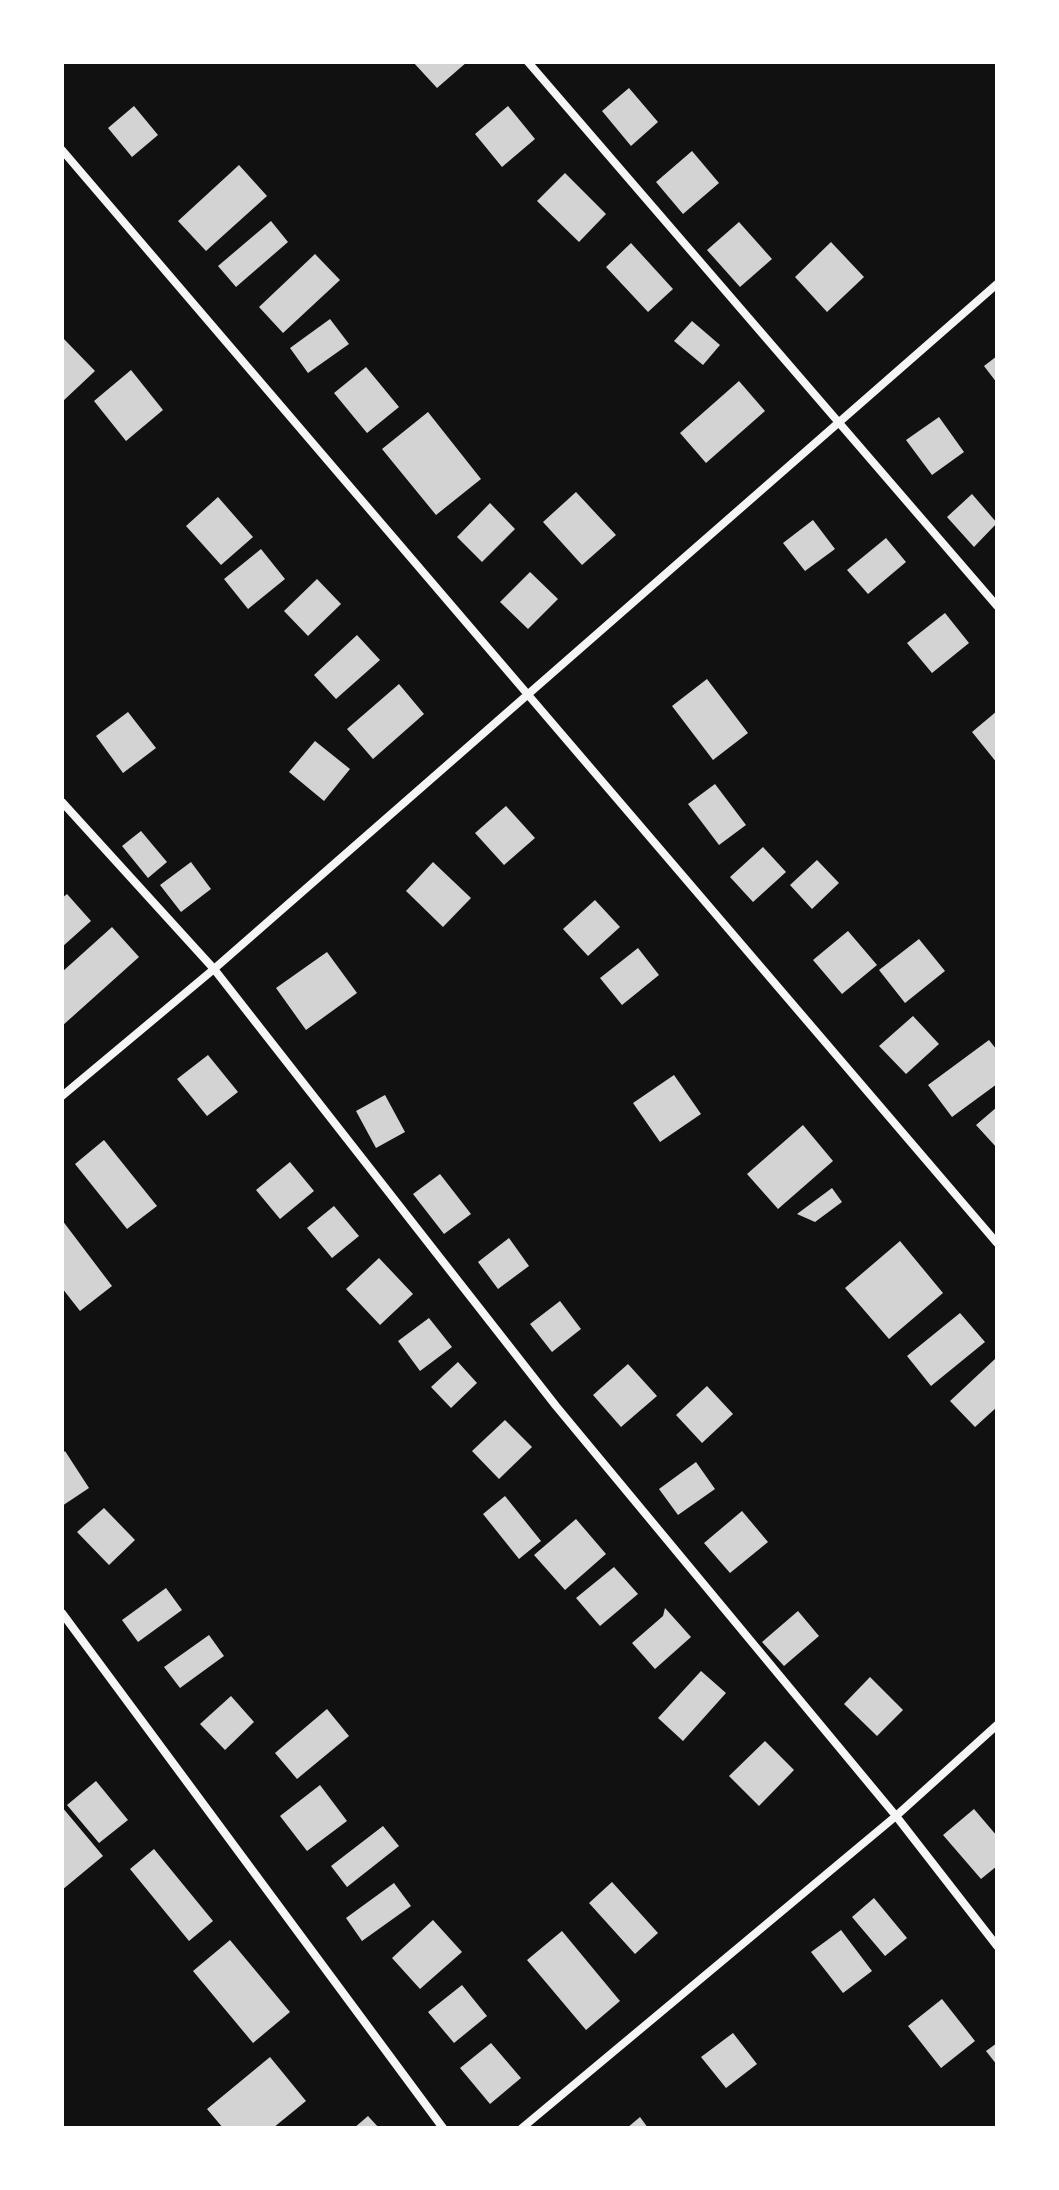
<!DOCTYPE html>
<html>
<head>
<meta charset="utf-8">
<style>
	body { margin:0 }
	#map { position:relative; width:1059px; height:2190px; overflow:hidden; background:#111; font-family:"Noto Sans",sans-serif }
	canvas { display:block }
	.frame { position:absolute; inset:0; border:64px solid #fff; pointer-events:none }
</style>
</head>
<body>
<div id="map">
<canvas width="1059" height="2190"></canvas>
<div class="frame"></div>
</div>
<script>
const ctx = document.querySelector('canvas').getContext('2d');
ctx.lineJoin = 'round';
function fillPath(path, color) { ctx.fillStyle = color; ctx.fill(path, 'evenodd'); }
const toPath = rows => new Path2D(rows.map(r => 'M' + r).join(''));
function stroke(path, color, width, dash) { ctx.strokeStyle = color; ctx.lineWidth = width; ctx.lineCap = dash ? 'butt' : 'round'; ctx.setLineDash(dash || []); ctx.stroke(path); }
fillPath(toPath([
	[413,62,467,62,437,88],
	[629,88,658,122,631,146,602,111],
	[134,106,158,135,132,157,108,128],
	[508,106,535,139,502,167,475,134],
	[692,151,719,183,683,214,656,182],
	[239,165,267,196,206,251,178,221],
	[565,173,606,214,579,242,537,201],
	[271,221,288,242,236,287,218,266],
	[739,222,772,259,740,287,707,250],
	[831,242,864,277,827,312,795,277],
	[631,243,673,289,648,312,606,267],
	[315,254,340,280,283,333,259,307],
	[330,319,349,344,308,373,290,348],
	[692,321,720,345,703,365,674,341],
	[62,337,95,371,62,402],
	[997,356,997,383,984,366],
	[366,367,399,407,367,433,334,393],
	[131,370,163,410,126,441,94,401],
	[739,381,765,411,706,463,680,433],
	[428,412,481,479,436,515,382,449],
	[939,417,964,452,932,475,906,440],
	[576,492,616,535,582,565,543,522],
	[972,494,997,523,974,547,947,517],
	[218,497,253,537,221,565,186,526],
	[490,503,515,529,482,562,457,537],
	[813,520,835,549,805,571,783,543],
	[886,538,906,562,868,594,847,570],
	[261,549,285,579,248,609,224,579],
	[530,572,558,599,528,629,500,602],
	[317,579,341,604,308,636,284,611],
	[945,613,969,643,932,673,907,643],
	[357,635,380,660,336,699,314,675],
	[707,679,748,733,713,760,672,706],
	[399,684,424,714,373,759,347,729],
	[997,711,997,763,972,732],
	[128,712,156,748,123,773,96,736],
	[315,741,350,769,324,801,289,772],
	[715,784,746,825,719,845,688,804],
	[506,806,535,838,504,865,475,833],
	[141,831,167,862,148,878,122,846],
	[763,847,786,872,753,902,730,877],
	[817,860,839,883,812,909,790,885],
	[191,862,211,889,181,912,160,885],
	[433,862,471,898,443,927,406,891],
	[67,894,91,921,62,947,62,898],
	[595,900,620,927,588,956,563,929],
	[112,927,139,957,62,1026,62,972],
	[848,931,877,965,842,994,813,960],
	[919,939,945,971,905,1003,879,970],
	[638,948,659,975,622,1005,600,978],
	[327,952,357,993,306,1030,276,988],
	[913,1016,939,1044,906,1074,879,1046],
	[989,1040,997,1050,997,1084,952,1117,928,1085],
	[208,1055,238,1092,207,1116,177,1079],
	[674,1075,701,1114,660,1142,633,1103],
	[385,1095,405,1132,376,1148,356,1111],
	[997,1107,997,1148,976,1125],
	[803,1125,833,1161,778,1209,747,1174],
	[104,1140,157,1206,127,1229,75,1164],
	[290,1162,314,1191,280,1219,256,1190],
	[440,1174,471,1214,444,1234,413,1194],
	[832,1188,842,1202,815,1222,797,1214],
	[334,1206,359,1236,332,1258,307,1228],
	[62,1220,112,1286,80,1311,62,1288],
	[509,1238,529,1266,498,1289,478,1262],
	[900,1241,943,1293,889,1339,845,1288],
	[379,1258,413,1294,380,1325,346,1289],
	[560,1301,581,1329,552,1352,530,1324],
	[960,1313,985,1342,931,1386,907,1356],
	[429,1318,452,1347,420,1371,398,1341],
	[995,1359,997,1407,975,1427,950,1401],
	[458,1362,477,1383,451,1408,431,1387],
	[628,1364,657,1396,621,1427,593,1395],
	[707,1386,733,1414,702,1443,676,1415],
	[505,1420,532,1447,499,1479,472,1451],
	[65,1451,89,1488,62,1506,62,1454],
	[696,1462,715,1489,678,1515,659,1489],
	[505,1496,541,1541,519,1559,483,1514],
	[104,1508,135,1540,109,1565,77,1532],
	[742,1511,768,1542,730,1573,704,1543],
	[576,1519,606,1554,565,1590,534,1555],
	[614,1567,638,1594,600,1626,576,1598],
	[166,1588,182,1610,138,1642,122,1620],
	[665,1608,691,1637,655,1669,632,1643,663,1616],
	[798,1611,819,1636,784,1666,762,1642],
	[209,1635,224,1656,180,1688,164,1667],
	[701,1671,726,1693,683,1741,658,1718],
	[870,1677,903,1710,877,1736,844,1704],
	[231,1696,254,1722,225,1750,200,1724],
	[327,1709,349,1736,297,1779,275,1753],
	[765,1741,794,1770,759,1806,729,1776],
	[96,1781,128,1820,99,1843,67,1805],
	[320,1785,347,1821,307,1851,280,1816],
	[62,1807,103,1856,62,1890],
	[974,1809,997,1836,997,1866,981,1879,943,1835],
	[383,1826,399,1846,347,1887,331,1866],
	[154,1849,213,1921,189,1941,130,1869],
	[612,1882,658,1933,635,1954,589,1903],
	[394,1883,411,1906,362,1941,346,1918],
	[874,1898,907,1938,885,1956,852,1917],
	[433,1920,462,1952,420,1989,392,1958],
	[841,1930,872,1971,843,1993,811,1952],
	[562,1931,620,2001,586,2030,527,1960],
	[230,1940,290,2012,253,2043,193,1971],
	[462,1985,487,2016,454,2043,428,2012],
	[942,1999,975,2041,941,2068,908,2026],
	[733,2033,757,2064,726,2088,701,2057],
	[491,2043,521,2078,490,2104,460,2068],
	[997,2043,997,2065,986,2051],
	[270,2057,306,2101,273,2128,223,2128,207,2109],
	[368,2116,379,2128,354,2128],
	[640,2117,648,2128,627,2128]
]), '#d3d3d3');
stroke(toPath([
	[528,62,997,606],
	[62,150,997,1243],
	[62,802,214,969,556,1406,896,1816,997,1946],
	[62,1096,214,969,997,284],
	[62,1613,443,2128],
	[522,2128,896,1816,997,1725]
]), '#f5f5f5', 8);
</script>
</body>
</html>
